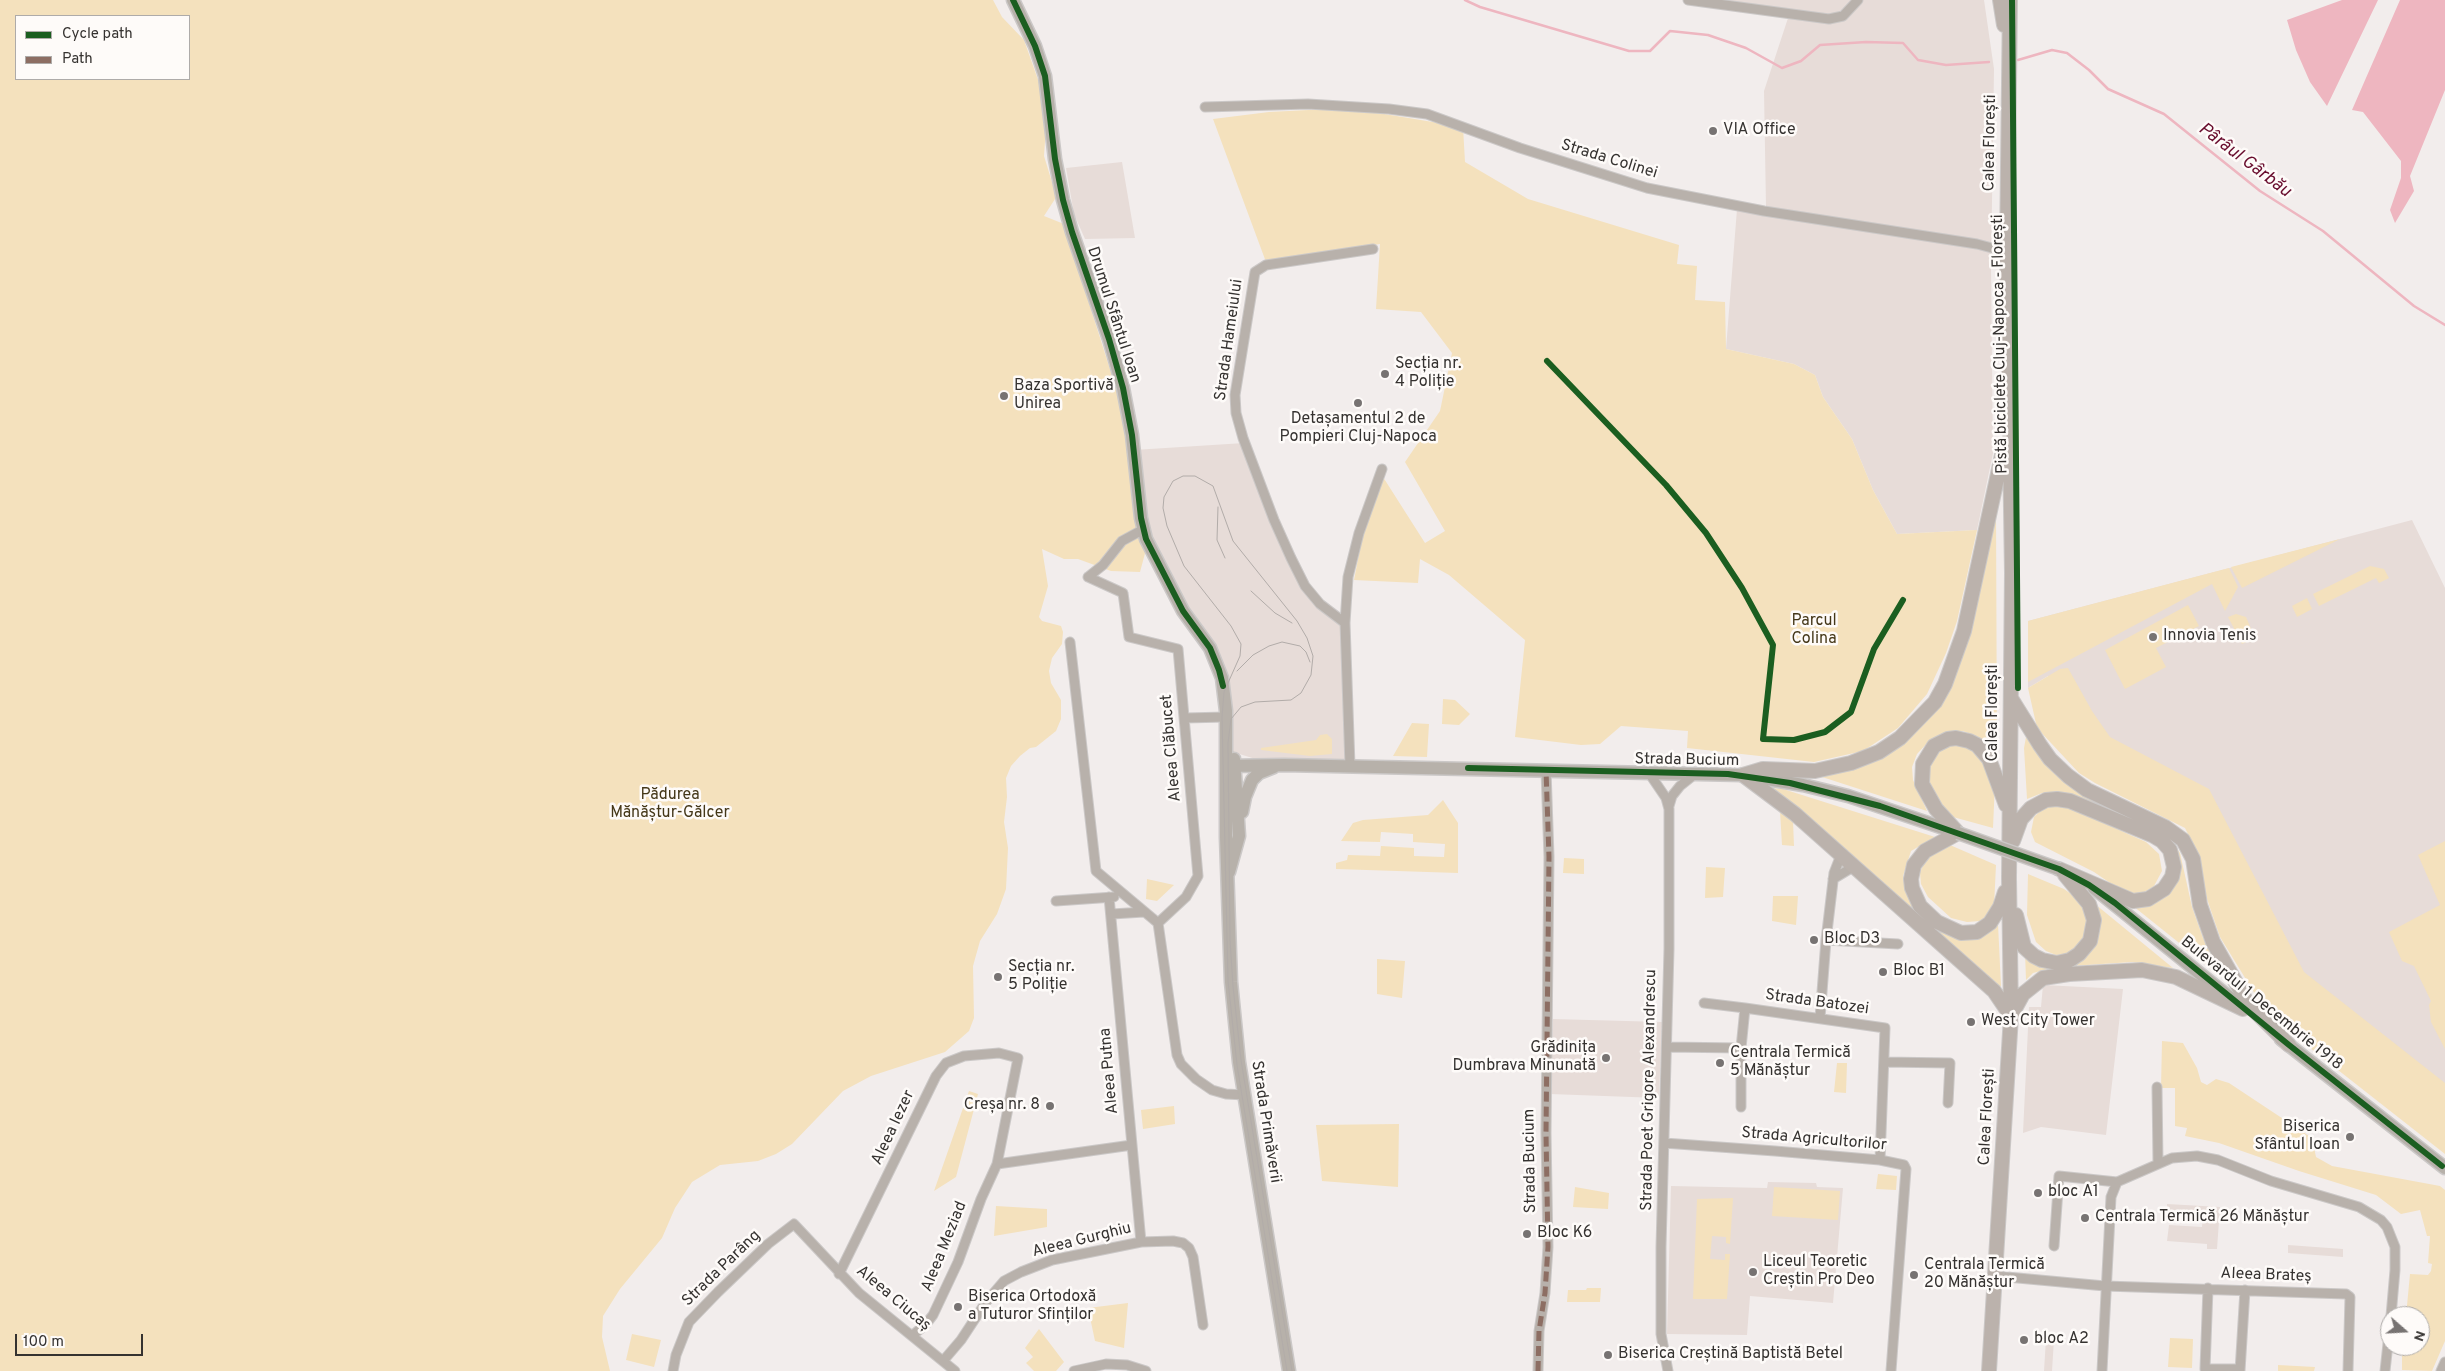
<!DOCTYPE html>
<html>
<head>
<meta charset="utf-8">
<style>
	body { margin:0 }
	#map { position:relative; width:2445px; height:1371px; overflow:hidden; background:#f2edec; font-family:Overpass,sans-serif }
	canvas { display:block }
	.legend { position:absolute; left:15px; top:15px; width:175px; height:65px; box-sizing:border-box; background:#fefbf9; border:1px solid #aeaba9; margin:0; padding:6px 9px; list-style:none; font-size:15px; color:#353230 }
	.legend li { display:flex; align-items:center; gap:10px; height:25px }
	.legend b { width:25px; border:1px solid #aeaba9 }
	.north { position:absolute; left:2380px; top:1306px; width:50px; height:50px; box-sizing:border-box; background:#fefbf9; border:1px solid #aeaba9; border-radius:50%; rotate:109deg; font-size:14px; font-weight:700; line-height:20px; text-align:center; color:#353230 }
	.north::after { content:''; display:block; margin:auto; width:18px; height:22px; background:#777372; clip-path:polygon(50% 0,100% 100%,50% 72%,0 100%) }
	.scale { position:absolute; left:15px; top:1334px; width:128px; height:22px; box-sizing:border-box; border:2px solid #353230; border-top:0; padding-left:6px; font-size:15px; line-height:18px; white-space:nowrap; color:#353230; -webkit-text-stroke:4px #fefbf9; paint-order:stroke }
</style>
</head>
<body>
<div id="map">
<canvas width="2445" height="1371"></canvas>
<ul class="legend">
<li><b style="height:6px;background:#1b5e20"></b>Cycle path</li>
<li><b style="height:6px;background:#8d6e63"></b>Path</li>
</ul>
<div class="north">N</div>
<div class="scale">100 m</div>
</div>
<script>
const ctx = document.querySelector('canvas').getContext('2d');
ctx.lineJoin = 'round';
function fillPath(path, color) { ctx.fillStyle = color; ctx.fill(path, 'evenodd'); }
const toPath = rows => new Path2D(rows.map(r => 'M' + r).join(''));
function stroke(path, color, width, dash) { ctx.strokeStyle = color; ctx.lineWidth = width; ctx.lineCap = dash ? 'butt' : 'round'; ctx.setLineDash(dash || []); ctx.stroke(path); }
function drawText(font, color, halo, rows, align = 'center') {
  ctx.font = font + ' Overpass,sans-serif'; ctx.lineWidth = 5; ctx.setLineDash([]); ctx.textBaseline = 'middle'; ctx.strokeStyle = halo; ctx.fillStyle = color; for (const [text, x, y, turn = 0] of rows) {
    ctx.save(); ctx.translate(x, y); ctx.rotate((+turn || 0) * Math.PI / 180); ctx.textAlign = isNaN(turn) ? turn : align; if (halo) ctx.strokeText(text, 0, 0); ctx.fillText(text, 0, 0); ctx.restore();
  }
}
fillPath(toPath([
	[1721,0,1984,0,1994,69,1991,267,1993,453,1977,530,1897,534,1873,490,1852,439,1823,397,1815,375,1794,364,1726,349,1737,209,1749,211,1766,207,1764,91,1790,12],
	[1122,162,1135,238,1085,239,1074,214,1066,168],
	[1244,443,1305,586,1345,623,1350,766,1262,761,1233,752,1226,743,1222,678,1152,554,1134,450],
	[2412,520,2445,588,2445,1117,2328,1030,2222,853,2107,766,2048,676,2028,688,2028,621],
	[2043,985,2123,989,2106,1135,2041,1127,2023,1133,2029,1007,2041,1007],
	[1553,1019,1662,1022,1659,1098,1550,1094],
	[1768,1182,1816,1183,1817,1187,1843,1188,1833,1303,1750,1296,1747,1335,1667,1334,1671,1186,1767,1188],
	[2167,1204,2220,1207,2217,1249,2207,1249,2207,1244,2167,1241,2169,1225,2202,1227,2203,1214,2167,1211],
	[2288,1245,2343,1249,2343,1257,2288,1253],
	[2046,1339,2054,1339,2052,1371,2044,1371]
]), '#e7dcd8');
fillPath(toPath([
	[0,0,993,0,1002,17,1024,40,1042,91,1046,127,1044,156,1055,192,1055,199,1044,216,1064,224,1121,404,1147,546,1140,572,1111,571,1078,559,1064,559,1042,549,1048,586,1039,617,1042,621,1061,626,1063,632,1062,644,1052,658,1049,671,1051,683,1061,700,1061,719,1056,731,1036,747,1030,748,1020,756,1011,766,1006,778,1007,797,1004,822,1008,848,1006,889,997,914,980,941,973,966,974,1018,969,1031,945,1052,871,1076,843,1091,792,1144,776,1154,758,1161,720,1165,692,1182,675,1208,662,1238,620,1289,603,1316,602,1337,610,1371,0,1371],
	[16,16,189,16,189,79,16,79],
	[1348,108,1463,127,1465,162,1528,199,1679,245,1677,264,1697,266,1695,300,1725,302,1726,349,1794,364,1815,375,1823,397,1852,439,1873,490,1897,534,1977,530,1957,621,1946,653,1927,694,1898,728,1863,751,1814,762,1687,748,1688,731,1621,726,1600,744,1581,745,1515,737,1525,640,1449,575,1420,559,1418,583,1354,580,1363,533,1383,477,1425,543,1445,531,1405,462,1440,411,1452,353,1421,312,1376,309,1380,244,1266,262,1213,119,1269,112],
	[1996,508,1997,765,1989,747,1978,737,1963,731,1949,732,1931,739,1917,754,1912,767,1913,780,1927,811,1819,776,1839,773,1878,760,1936,701],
	[2340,539,2242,588,2231,567],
	[2370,566,2384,569,2389,578,2379,583,2376,578,2319,606,2313,594],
	[2229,568,2238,587,2225,611,2212,584,2028,682,2028,621],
	[2307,598,2312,609,2297,617,2292,606],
	[2188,605,2199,626,2156,648,2166,667,2125,689,2105,650],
	[2236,614,2246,617,2255,638,2242,644,2228,617],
	[2068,668,2092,711,2110,737,2209,789,2304,972,2445,1083,2445,1154,2310,1048,2303,1035,2258,999,2220,937,2207,899,2197,852,2185,828,2095,783,2079,773,2037,728,2028,688,2060,669],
	[1443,699,1455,700,1470,714,1459,725,1442,724],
	[1412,723,1429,724,1427,757,1393,756],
	[1327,734,1332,739,1332,754,1310,756,1261,750,1261,748,1316,740,1320,735],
	[2026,737,2044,762,2161,832,2173,843,2180,853,2192,907,2203,938,2223,978,2133,906,2164,895,2173,853,2069,795,2058,792,2042,793,2027,799,2024,748],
	[1956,744,1972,750,1983,763,1995,782,1993,828,1953,817,1936,799,1928,783,1928,768,1934,757,1944,748],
	[1771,788,1783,789,1935,837,1911,851,1903,876,1916,902,1948,928,1990,930,1998,924,2001,986,1997,987],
	[1443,800,1458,823,1458,873,1336,869,1336,863,1347,860,1348,855,1380,856,1381,846,1414,848,1414,856,1444,857,1445,844,1413,842,1413,834,1381,832,1380,842,1341,841,1353,823,1363,820,1428,815],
	[2055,804,2070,808,2146,842,2159,854,2162,871,2154,886,2143,893,2133,893,2116,887,2094,872,2035,842,2031,832,2034,817,2044,807],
	[1780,811,1793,821,1794,846,1782,845],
	[2445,841,2445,1049,2431,1022,2429,1005,2431,1001,2414,966,2402,961,2389,932,2440,905,2418,855],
	[1950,845,1996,865,1994,906,1989,915,1980,921,1967,922,1951,918,1928,897,1921,884,1920,873,1925,860,1936,850],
	[1564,858,1584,859,1584,874,1563,873],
	[1706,867,1725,868,1723,897,1705,898],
	[2028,874,2064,889,2081,901,2088,925,2084,939,2076,949,2066,954,2056,955,2046,951,2036,942,2027,915],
	[1147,879,1174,885,1157,901,1146,899],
	[1773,896,1798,896,1796,925,1772,921],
	[2095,904,2173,968,2132,962,2055,967,2033,973,2026,980,2025,952,2050,963,2086,953],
	[1377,959,1405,961,1402,998,1377,994],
	[2162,1041,2183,1043,2197,1068,2201,1082,2207,1085,2216,1079,2229,1083,2312,1138,2316,1157,2332,1166,2440,1186,2445,1190,2445,1341,2432,1371,2402,1370,2402,1346,2420,1346,2420,1316,2406,1316,2410,1274,2428,1275,2431,1271,2432,1264,2428,1263,2430,1236,2427,1236,2420,1210,2401,1214,2376,1195,2299,1171,2219,1143,2185,1136,2187,1128,2175,1126,2175,1088,2161,1088],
	[1837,1063,1847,1063,1846,1093,1834,1092],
	[969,1091,978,1094,956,1177,934,1191],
	[1174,1106,1175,1124,1143,1129,1141,1110],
	[1399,1124,1398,1187,1322,1181,1316,1125],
	[1878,1174,1897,1176,1896,1190,1876,1189],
	[1575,1187,1609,1193,1608,1209,1573,1207],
	[1774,1187,1840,1191,1838,1220,1772,1216],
	[1733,1198,1730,1244,1726,1243,1726,1237,1712,1236,1710,1259,1725,1260,1725,1254,1730,1254,1727,1299,1693,1299,1697,1199],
	[996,1206,1047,1209,1047,1227,994,1236],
	[1587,1288,1601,1288,1600,1302,1567,1302,1568,1290,1586,1290],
	[1128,1303,1124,1348,1095,1341,1088,1308],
	[1039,1329,1064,1362,1056,1371,1034,1371,1026,1363,1033,1357,1025,1348],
	[632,1334,661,1340,654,1367,626,1360],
	[2170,1338,2193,1339,2192,1368,2168,1367],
	[2278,1365,2315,1367,2314,1371,2278,1371]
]), '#f4e1bd');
fillPath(toPath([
	[2342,0,2378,0,2327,106,2310,82,2296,50,2287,20],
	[2400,0,2445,0,2445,90,2410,176,2414,191,2395,223,2390,210,2401,178,2401,161,2363,112,2352,110]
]), '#eeb6c0');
stroke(toPath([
	[1465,0,1480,7,1629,51,1650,51,1670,31,1708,35,1746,48,1782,68,1801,61,1820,45,1866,42,1903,43,1918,60,1946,65,1989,62],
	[2018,60,2052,50,2067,53,2089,70,2108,89,2164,114,2260,191,2323,231,2414,306,2445,325]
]), '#eeb6c0', 2.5);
const street = toPath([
	[1688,0,1829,19,1843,16,1858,0],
	[1205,107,1308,104,1389,109,1427,114,1520,148,1647,188,1764,211,1977,244,2007,252],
	[1088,577,1123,593,1129,637,1178,649,1198,876,1186,897,1158,923],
	[1088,577,1103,565,1122,541,1144,529],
	[1345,623,1320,604,1305,586,1291,558,1274,520,1243,438,1236,413,1235,395,1255,272,1266,265,1373,249],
	[1070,642,1096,871,1158,923,1177,1055,1181,1064,1196,1079,1212,1090,1226,1094,1245,1095],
	[1185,718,1226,717],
	[1350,766,1345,623,1348,577,1359,533,1382,469],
	[1649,773,1666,798,1669,809,1669,949,1661,1247,1661,1334,1668,1371],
	[1669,806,1672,796,1680,786,1695,774],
	[1833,879,1853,867],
	[1109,897,1141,1242],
	[1056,901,1114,897],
	[1112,914,1144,912],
	[1826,940,1898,944],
	[1704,1003,1745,1008],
	[1820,1018,1826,940,1834,873,1841,855],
	[1667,1047,1741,1048,1745,1008,1885,1028,1880,1160],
	[1885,1062,1950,1063,1948,1103],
	[2157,1087,2158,1163],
	[1741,1107,1741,1048],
	[1664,1143,1775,1151,1880,1160,1904,1165,1906,1169,1891,1371],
	[997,1164,1132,1145],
	[2054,1246,2059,1176,2117,1182],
	[839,1274,936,1076,946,1063,964,1056,999,1053,1018,1058,997,1164,981,1199,958,1262,933,1315,926,1324,913,1335],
	[1996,1276,2105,1286,2346,1294,2350,1297,2348,1371],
	[2208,1288,2205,1369,2240,1369],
	[943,1361,961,1340,986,1302,1004,1281,1021,1272,1052,1260,1141,1242,1173,1241,1183,1243,1189,1248,1193,1257,1203,1325],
	[673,1371,676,1355,689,1322,718,1292,768,1244,794,1224,859,1293,955,1371],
	[1074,1371,1106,1364,1127,1365,1146,1371],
	[1538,1371,1539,1331,1545,1293,1548,1247,1546,1133,1549,857,1546,770],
	[2102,1371,2111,1197,2117,1182,2172,1158,2197,1156,2218,1160,2271,1181,2359,1207,2381,1220,2387,1227,2395,1247,2395,1270,2391,1316],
	[2240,1371,2245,1290],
	[2385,1371,2390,1325],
	[2441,1371,2445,1362]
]);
const secondary = toPath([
	[1013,0,1035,46,1045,76,1055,159,1063,200,1072,232,1109,339,1123,388,1132,435,1141,518,1146,539,1183,611,1210,648,1222,678,1226,711,1226,837,1231,982,1239,1062,1289,1371],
	[1226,766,1284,765,1743,775,1803,785,1848,796,1958,833],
	[1242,812,1245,797,1252,780,1259,773,1274,767],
	[1229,872,1239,836,1234,759],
	[2094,888,2234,1001],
	[2281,1039,2445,1168]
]);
const primary = toPath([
	[2000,0,2004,25],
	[2012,700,2040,745,2050,759,2068,776,2087,790,2165,827,2183,840,2193,859,2200,905,2213,942,2248,1004,2289,1045],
	[1743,775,1763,769,1815,771,1851,763,1879,752,1900,738,1935,702,1945,684,1964,631,2004,446],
	[1743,775,1795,814,1994,991,2011,1016],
	[2013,841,2021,819,2031,808,2046,800,2057,799,2070,801,2152,835,2162,841,2170,850,2174,867,2172,877,2164,889,2148,899,2133,901,2059,869],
	[2005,892,2000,907,1990,923,1977,932,1961,933,1937,922,1920,906,1912,888,1911,879,1914,865,1925,851,1958,833,1936,809,1922,784,1923,764,1934,746,1948,739,1956,738,1969,741,1977,745,1989,759,2006,805],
	[2016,915,2024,947,2034,956,2042,960,2057,963,2070,960,2079,954,2090,941,2094,920,2089,904,2065,875],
	[2011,1016,2023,994,2043,978,2069,974,2142,970,2176,977,2243,1009],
	[1989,1371,2011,1016,2009,878,2012,573,2007,252,2010,0]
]);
stroke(street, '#cbc8c7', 11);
stroke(secondary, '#cbc8c7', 15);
stroke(primary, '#cbc8c7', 16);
stroke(street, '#b8b1ab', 9);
stroke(secondary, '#b7b1aa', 12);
stroke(primary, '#bbb2ac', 14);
stroke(toPath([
	[1218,507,1217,540,1225,558],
	[1251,591,1275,613,1292,623],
	[1237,671,1253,655,1269,646,1282,642,1300,646,1306,652,1310,662],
	[1287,1371,1237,1065,1228,981,1222,717,1224,692,1240,656,1241,644,1231,626,1184,566,1167,526,1163,508,1164,497,1173,481,1183,476,1195,476,1213,486,1233,541,1297,621,1307,638,1313,656,1311,675,1301,693,1291,700,1255,702,1241,707,1231,719,1228,743,1230,940,1233,986,1241,1060,1292,1371]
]), '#b2aca9', 1);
const secondaryBridge = toPath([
	[1958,833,2059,869]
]);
stroke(secondaryBridge, '#cbc8c7', 15, []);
stroke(secondaryBridge, '#b7b1aa', 12);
stroke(toPath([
	[1538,1371,1539,1331,1545,1293,1548,1247,1546,1133,1549,857,1546,770]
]), '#8d6e63', 5, [10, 5]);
stroke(toPath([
	[1013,0,1035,46,1045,76,1055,159,1063,200,1072,232,1109,339,1123,388,1132,435,1141,518,1146,539,1183,611,1210,648,1219,670,1223,686],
	[2012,0,2018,688],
	[1547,361,1666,485,1706,533,1742,588,1773,645,1763,739,1794,740,1825,732,1851,712,1874,649,1903,600],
	[1468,768,1728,774,1790,783,1880,806,2059,869,2089,885,2115,903,2289,1045,2442,1166]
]), '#1b5e20', 6);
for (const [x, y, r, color] of [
	[1713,131,5,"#777372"],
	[1385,374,5,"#777372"],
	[1004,396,5,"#777372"],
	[1358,403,5,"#777372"],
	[2153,637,5,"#777372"],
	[1814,940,5,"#777372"],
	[1883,972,5,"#777372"],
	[998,977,5,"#777372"],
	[1971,1022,5,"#777372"],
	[1606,1058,5,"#777372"],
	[1720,1063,5,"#777372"],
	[1050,1106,5,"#777372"],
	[2350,1137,5,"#777372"],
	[2038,1193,5,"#777372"],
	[2085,1218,5,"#777372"],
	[1527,1234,5,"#777372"],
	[1753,1272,5,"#777372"],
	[1914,1275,5,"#777372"],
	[958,1307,5,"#777372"],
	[2024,1340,5,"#777372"],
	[1608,1355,5,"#777372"]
]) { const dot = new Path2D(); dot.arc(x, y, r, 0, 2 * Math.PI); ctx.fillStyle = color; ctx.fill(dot); stroke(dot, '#fefbf9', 2); }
drawText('16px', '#353230', '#fefbf9', [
	["VIA Office",1723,131],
	["Secția nr.",1395,365],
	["4 Poliție",1395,383],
	["Baza Sportivă",1014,387],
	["Unirea",1014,405],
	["Detașamentul 2 de",1358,420,"center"],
	["Pompieri Cluj-Napoca",1358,438,"center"],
	["Innovia Tenis",2163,637],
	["Bloc D3",1824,940],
	["Secția nr.",1008,968],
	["5 Poliție",1008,986],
	["Bloc B1",1893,972],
	["West City Tower",1981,1022],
	["Grădinița",1596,1049,"right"],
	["Dumbrava Minunată",1596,1067,"right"],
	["Centrala Termică",1730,1054],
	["5 Mănăștur",1730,1072],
	["Creșa nr. 8",1040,1106,"right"],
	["Biserica",2340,1128,"right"],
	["Sfântul Ioan",2340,1146,"right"],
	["bloc A1",2048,1193],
	["Centrala Termică 26 Mănăștur",2095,1218],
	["Bloc K6",1537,1234],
	["Liceul Teoretic",1763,1263],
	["Creștin Pro Deo",1763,1281],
	["Centrala Termică",1924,1266],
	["20 Mănăștur",1924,1284],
	["Biserica Ortodoxă",968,1298],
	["a Tuturor Sfinților",968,1316],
	["bloc A2",2034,1340],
	["Biserica Creștină Baptistă Betel",1618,1355]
], 'left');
drawText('16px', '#353230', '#fefbf9', [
	["Calea Florești",1991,143,-89],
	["Strada Colinei",1609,160,17],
	["Drumul Sfântul Ioan",1113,315,72],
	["Strada Hameiului",1230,340,-82],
	["Pistă biciclete Cluj-Napoca - Florești",2001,344,-91],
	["Calea Florești",1994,713,-90],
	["Aleea Clăbucet",1172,748,-95],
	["Strada Bucium",1687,761,1],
	["Strada Batozei",1817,1003,8],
	["Bulevardul 1 Decembrie 1918",2261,1004,39],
	["Aleea Putna",1110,1071,-95],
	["Strada Poet Grigore Alexandrescu",1650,1090,-89],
	["Calea Florești",1988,1117,-87],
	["Strada Primăverii",1265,1122,81],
	["Aleea Iezer",894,1128,-65],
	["Strada Agricultorilor",1814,1140,5],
	["Strada Bucium",1531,1161,-91],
	["Aleea Gurghiu",1082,1241,-14],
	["Aleea Meziad",945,1247,-68],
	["Strada Parâng",722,1269,-44],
	["Aleea Brateș",2266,1276,2],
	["Aleea Ciucaș",893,1299,40]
]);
drawText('16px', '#443718', '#fefbf9', [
	["Parcul",1814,622],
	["Colina",1814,640],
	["Pădurea",670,796],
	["Mănăștur-Gălcer",670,814]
]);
drawText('italic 18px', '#680c2d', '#fefbf9', [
	["Pârâul Gârbău",2244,161,37]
]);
</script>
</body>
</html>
